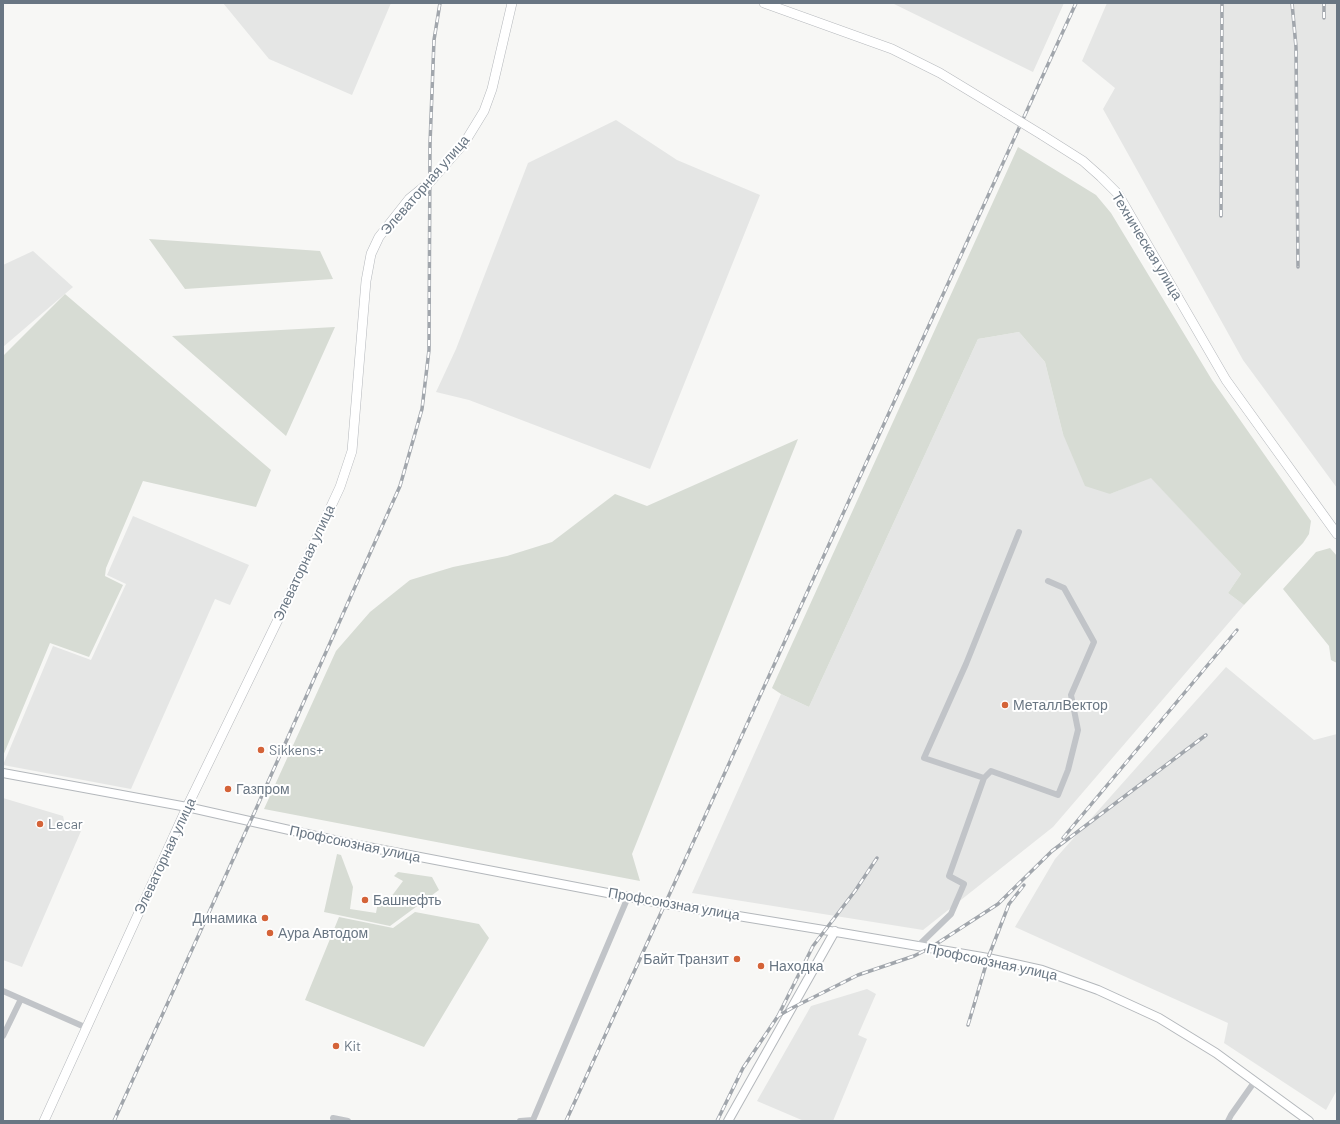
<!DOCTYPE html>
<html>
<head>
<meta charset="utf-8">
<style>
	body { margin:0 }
	#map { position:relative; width:1340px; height:1124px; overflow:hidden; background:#f7f7f5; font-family:Barlow,sans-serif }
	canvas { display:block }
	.frame { position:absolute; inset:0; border:4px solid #697683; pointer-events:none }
</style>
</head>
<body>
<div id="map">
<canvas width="1340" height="1124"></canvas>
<div class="frame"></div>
</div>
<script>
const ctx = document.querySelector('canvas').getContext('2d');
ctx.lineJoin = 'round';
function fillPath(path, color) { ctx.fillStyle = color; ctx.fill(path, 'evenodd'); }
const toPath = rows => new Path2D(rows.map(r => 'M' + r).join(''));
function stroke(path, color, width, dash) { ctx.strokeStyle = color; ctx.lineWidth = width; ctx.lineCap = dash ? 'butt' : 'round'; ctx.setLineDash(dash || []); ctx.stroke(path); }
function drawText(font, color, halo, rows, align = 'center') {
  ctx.font = font + ' Barlow,sans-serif'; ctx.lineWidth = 4; ctx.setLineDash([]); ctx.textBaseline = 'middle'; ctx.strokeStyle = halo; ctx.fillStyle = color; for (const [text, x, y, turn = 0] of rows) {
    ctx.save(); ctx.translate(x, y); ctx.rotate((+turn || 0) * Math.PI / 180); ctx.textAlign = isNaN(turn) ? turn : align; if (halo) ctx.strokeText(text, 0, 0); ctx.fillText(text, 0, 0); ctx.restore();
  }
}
fillPath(toPath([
	[223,3,391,3,352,95,269,59],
	[892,3,1064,3,1033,72],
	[1107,3,1337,3,1337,488,1243,360,1103,109,1115,88,1082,61],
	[616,120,677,160,760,195,650,469,469,400,436,392,456,349,528,163],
	[33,251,73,287,3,347,3,265],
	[1019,332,1045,362,1063,434,1110,494,1151,477,1241,574,1228,593,1244,605,1053,827,923,930,692,893,781,694,809,707,978,339],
	[133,516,249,565,230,605,215,599,131,789,3,765,53,646,91,660,126,584,107,575],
	[1226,667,1314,740,1337,734,1337,1090,1326,1110,1224,1043,1228,1023,1015,927,1055,859],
	[3,798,63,816,65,825,81,831,22,967,3,960],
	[867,989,876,994,858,1035,867,1039,833,1121,804,1121,757,1101,811,1006]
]), '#e5e6e5');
fillPath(toPath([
	[1018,147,1096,195,1111,213,1212,380,1311,521,1309,534,1303,543,1244,605,1228,593,1241,574,1151,478,1110,494,1085,486,1063,434,1045,362,1019,332,978,339,809,707,781,694,772,688],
	[149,239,320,251,333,279,185,289],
	[65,294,271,470,256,507,143,481,106,568,105,576,123,585,89,657,50,643,3,756,3,356],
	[335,327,286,436,172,336],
	[798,439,632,854,640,881,264,809,336,651,370,612,410,580,453,567,507,556,552,542,615,494,647,506],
	[1330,548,1337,556,1337,663,1331,660,1329,646,1283,589,1316,552],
	[337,854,341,855,353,887,350,909,376,913,379,896,380,895,388,901,403,881,394,876,398,872,432,877,439,890,390,926,324,912],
	[415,912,479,924,489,938,424,1047,305,1000,339,917,393,928]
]), '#d7dcd4');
const secondary = toPath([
	[3,773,187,807,347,843,665,904,842,933,988,958,1042,970,1098,990,1159,1018,1216,1053,1309,1121],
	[728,1121,835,931]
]);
const primary = toPath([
	[764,3,892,49,940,73,1006,113],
	[1042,135,1083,161,1101,177,1118,194,1226,380,1337,534],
	[44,1121,187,807,289,597,340,487,352,451,366,281,371,254,379,237,409,199,430,182,465,142,484,111,492,89,512,3]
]);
stroke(secondary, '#b4b8bc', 10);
stroke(primary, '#b5b8bc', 10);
stroke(toPath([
	[984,778,991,771,1058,795,1068,770,1078,730,1071,695,1094,642,1064,588,1048,581],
	[918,946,951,914,964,884,949,876,984,778,924,758,966,664,1019,532],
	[3,991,87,1028],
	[3,1036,21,999],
	[333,1118,348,1121],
	[520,1121,533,1120,628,897],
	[1228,1121,1231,1115,1255,1081]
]), '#c1c4c8', 6);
stroke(secondary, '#fff', 8);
stroke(primary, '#fff', 9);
const rail = toPath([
	[1292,3,1296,47,1298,267],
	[1324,18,1324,3],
	[1221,216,1222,3],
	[1063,838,1237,630],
	[778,1016,813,946,855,891,877,858],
	[968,1025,988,958,1009,904,1024,885],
	[114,1121,256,809,400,486,422,409,429,350,430,144,434,40,440,3],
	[566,1121,1076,3],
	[717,1121,743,1068,778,1016,792,1008,858,975,914,956,930,948,998,904,1052,851,1206,735]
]);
stroke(rail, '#a1a6ac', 3.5);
stroke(rail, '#fff', 2, [6]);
const primaryBridge = toPath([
	[1006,113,1042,135]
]);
stroke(primaryBridge, '#b5b8bc', 10, []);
stroke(primaryBridge, '#fff', 9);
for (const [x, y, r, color] of [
	[1005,705,4,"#d46338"],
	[261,750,4,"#d46338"],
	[228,789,4,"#d46338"],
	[40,824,4,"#d46338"],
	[365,900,4,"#d46338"],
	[265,918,4,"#d46338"],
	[270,933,4,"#d46338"],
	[737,959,4,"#d46338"],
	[761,966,4,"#d46338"],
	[336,1046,4,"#d46338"]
]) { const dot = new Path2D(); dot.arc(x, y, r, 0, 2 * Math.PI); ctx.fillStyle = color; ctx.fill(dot); stroke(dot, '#fff', 1.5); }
drawText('14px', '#697683', '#fff', [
	["Элеваторная улица",425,185,-49],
	["Техническая улица",1147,246,59],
	["Элеваторная улица",304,563,-65],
	["Профсоюзная улица",355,844,12],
	["Элеваторная улица",165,856,-65],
	["Профсоюзная улица",674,904,10],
	["Профсоюзная улица",992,962,12]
]);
drawText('14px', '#697683', '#fff', [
	["МеталлВектор",1013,705],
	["Sikkens+",269,750],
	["Газпром",236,789],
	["Lecar",48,824],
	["Башнефть",373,900],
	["Динамика",257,918,"right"],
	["Аура Автодом",278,933],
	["Байт Транзит",729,959,"right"],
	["Находка",769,966],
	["Kit",344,1046]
], 'left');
</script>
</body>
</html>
